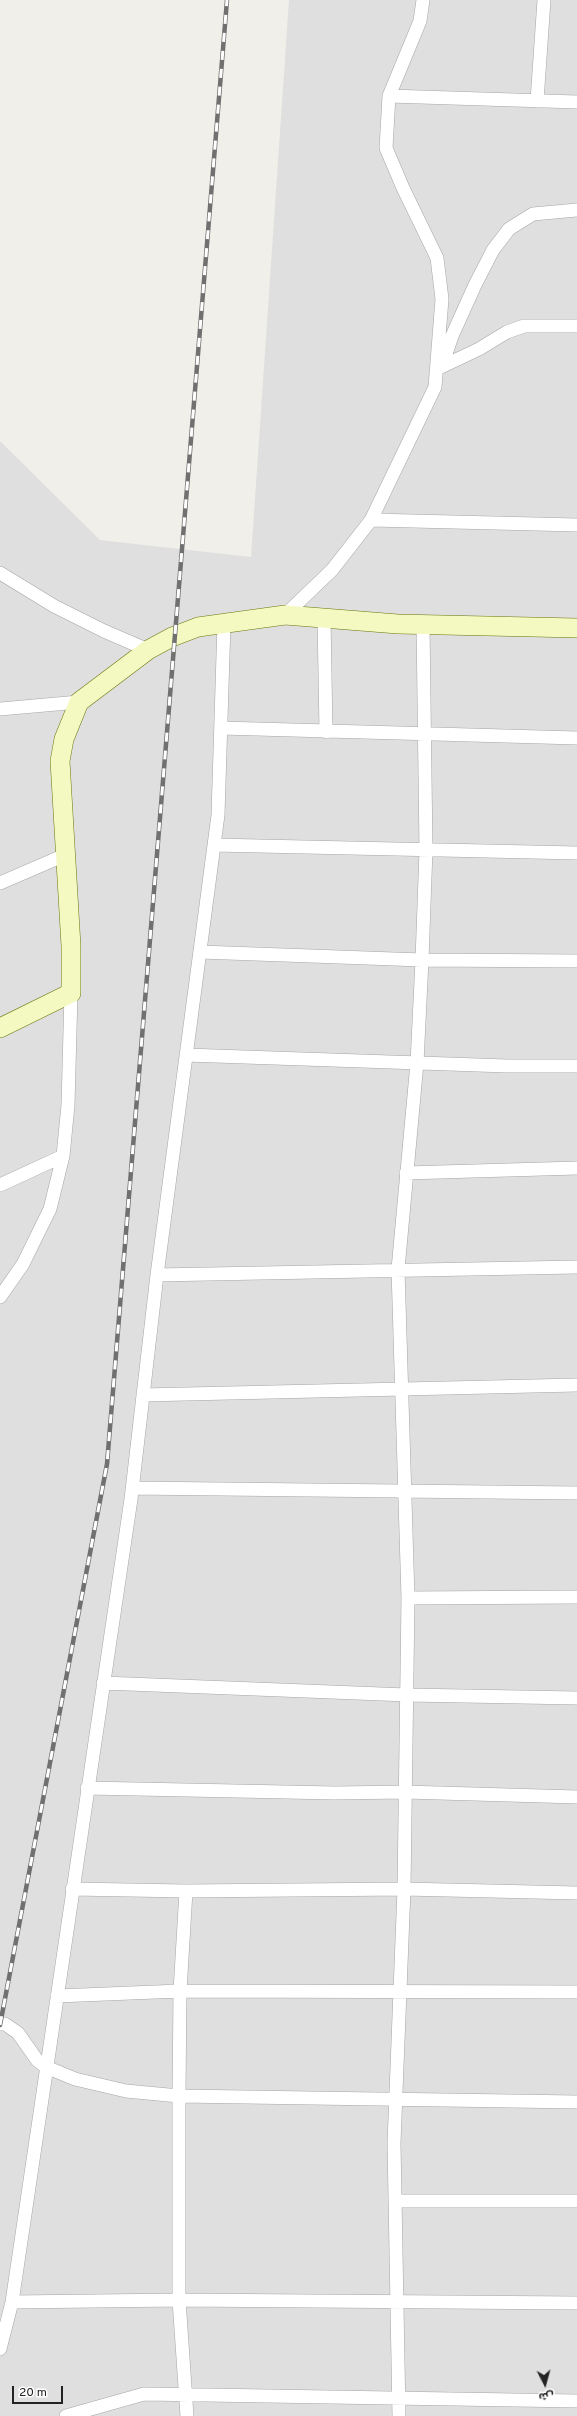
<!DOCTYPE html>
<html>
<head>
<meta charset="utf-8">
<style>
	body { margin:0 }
	#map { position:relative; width:577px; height:2416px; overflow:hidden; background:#f1efe9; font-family:Overpass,"Noto Sans Arabic",sans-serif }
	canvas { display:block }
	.north { position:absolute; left:525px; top:2364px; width:40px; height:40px; -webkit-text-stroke:3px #fff; paint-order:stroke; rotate:174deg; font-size:11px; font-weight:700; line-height:16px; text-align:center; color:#222 }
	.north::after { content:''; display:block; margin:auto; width:14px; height:18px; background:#222; clip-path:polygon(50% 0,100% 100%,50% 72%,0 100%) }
	.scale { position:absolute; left:12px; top:2386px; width:51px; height:18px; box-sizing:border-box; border:2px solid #222; border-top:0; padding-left:5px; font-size:12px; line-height:14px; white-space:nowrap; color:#222; -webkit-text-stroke:3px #fff; paint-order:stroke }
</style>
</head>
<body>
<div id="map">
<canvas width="577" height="2416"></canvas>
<div class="north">ش</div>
<div class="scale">20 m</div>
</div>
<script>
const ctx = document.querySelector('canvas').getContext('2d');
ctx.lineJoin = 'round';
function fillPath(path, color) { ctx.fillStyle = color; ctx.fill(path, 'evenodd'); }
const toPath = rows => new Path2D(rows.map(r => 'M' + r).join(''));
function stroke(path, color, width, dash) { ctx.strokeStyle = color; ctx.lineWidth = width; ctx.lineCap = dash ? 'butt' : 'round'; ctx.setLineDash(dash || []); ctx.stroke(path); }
fillPath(toPath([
	[289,0,577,0,577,2416,0,2416,0,441,100,540,251,557]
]), '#e0dfdf');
const street = toPath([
	[389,96,577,102],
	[537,101,544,0],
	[442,366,452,336,475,285,493,250,509,229,533,214,577,210],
	[441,367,479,349,507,332,524,326,577,326],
	[371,520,577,525],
	[0,573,54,606,104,631,148,650],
	[285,615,332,570,371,520,435,387,442,299,437,258,403,188,386,148,389,96,420,21,423,0],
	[324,617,326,732],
	[0,709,79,702],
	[221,728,577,738],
	[214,845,577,853],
	[0,883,65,855],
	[200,952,422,960,577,961],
	[186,1055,507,1066,577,1066],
	[406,1173,577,1168],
	[0,1185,63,1156],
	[157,1275,577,1267],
	[0,1297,23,1264,50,1209,63,1156,68,1105,71,993],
	[143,1395,577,1385],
	[132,1488,577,1493],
	[408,1598,577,1597],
	[103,1683,407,1695,577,1698],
	[87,1788,335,1793,405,1792,577,1797],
	[72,1889,186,1891,404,1889,577,1893],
	[186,1891,180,1991,179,2096,179,2300,187,2416],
	[57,1996,180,1991,577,1992],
	[0,2024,5,2024,18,2033,37,2060,46,2067,75,2079,126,2091,179,2096,577,2102],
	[395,2201,577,2201],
	[12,2302,179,2300,577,2303],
	[0,2349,12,2302,131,1499,157,1275,218,815,224,623],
	[66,2416,144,2394,577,2401],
	[399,2416,394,2143,404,1889,408,1598,398,1269,417,1063,422,960,426,850,423,624]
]);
const secondary = toPath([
	[0,1028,71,993,71,946,60,761,64,739,79,702,148,650,172,637,198,627,285,615,398,624,577,628]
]);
stroke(street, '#a6a6a6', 14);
stroke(secondary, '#69770a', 20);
stroke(street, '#fff', 13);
stroke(secondary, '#f4f8c1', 19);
const rail = toPath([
	[0,2025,107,1464,227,0]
]);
stroke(rail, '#707070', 4.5);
stroke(rail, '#fff', 3, [9]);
</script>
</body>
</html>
